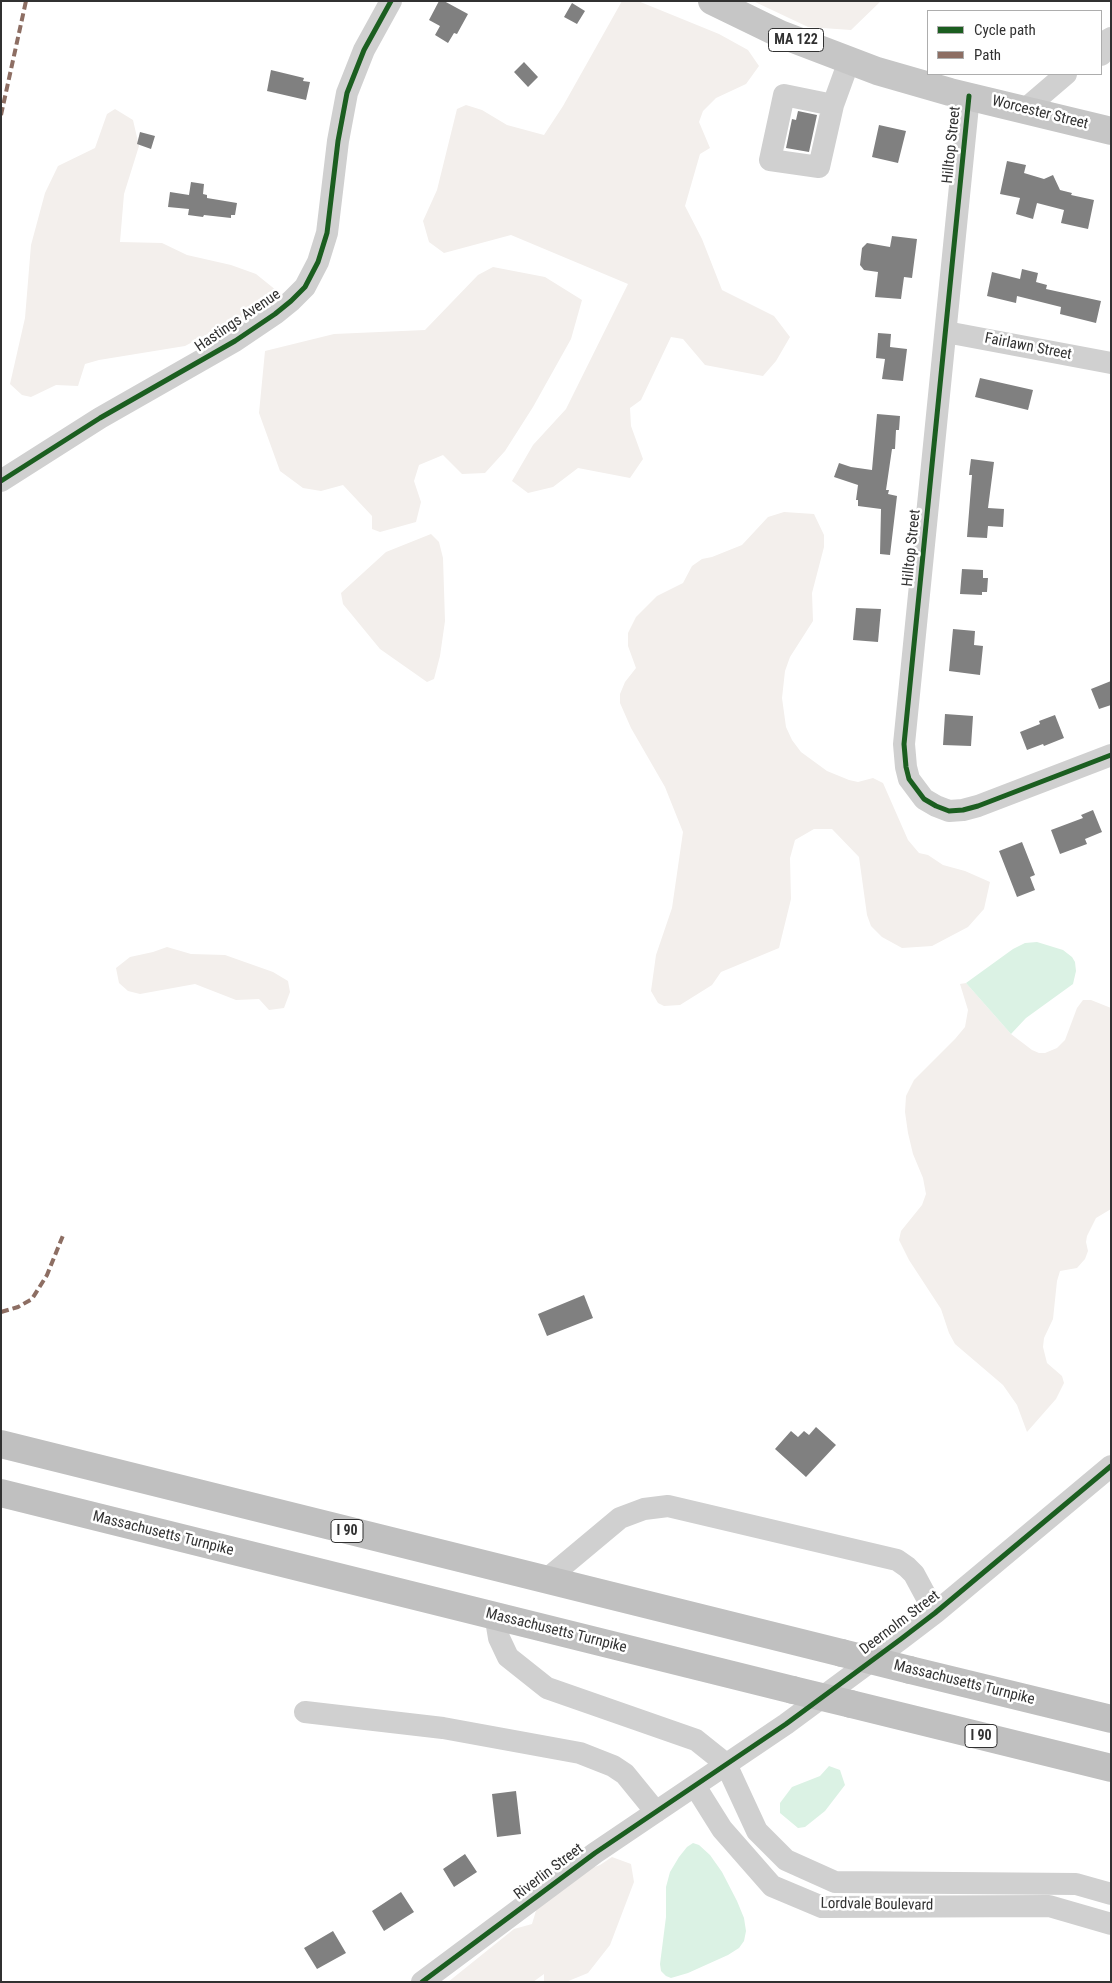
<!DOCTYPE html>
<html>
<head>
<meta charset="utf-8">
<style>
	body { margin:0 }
	#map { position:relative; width:1112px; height:1983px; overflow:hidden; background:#fff; font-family:"Roboto Condensed",sans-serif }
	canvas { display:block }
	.frame { position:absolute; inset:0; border:2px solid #313131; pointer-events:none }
	.legend { position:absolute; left:927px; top:10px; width:175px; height:65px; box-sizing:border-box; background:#fff; border:1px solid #adadad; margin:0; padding:6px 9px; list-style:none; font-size:15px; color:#313131 }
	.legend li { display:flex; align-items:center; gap:10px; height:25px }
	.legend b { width:25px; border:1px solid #adadad }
</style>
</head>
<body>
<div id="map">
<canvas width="1112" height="1983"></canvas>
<div class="frame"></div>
<ul class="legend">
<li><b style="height:6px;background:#1b5e20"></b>Cycle path</li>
<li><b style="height:6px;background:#8d6e63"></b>Path</li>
</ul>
</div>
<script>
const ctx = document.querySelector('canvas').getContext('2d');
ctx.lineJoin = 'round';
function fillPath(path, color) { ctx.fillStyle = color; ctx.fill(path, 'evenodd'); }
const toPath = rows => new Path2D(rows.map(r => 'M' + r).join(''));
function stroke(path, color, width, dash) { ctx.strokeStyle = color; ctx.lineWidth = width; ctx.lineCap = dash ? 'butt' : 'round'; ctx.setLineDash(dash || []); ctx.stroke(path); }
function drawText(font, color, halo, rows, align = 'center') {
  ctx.font = font + ' "Roboto Condensed",sans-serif'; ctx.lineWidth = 5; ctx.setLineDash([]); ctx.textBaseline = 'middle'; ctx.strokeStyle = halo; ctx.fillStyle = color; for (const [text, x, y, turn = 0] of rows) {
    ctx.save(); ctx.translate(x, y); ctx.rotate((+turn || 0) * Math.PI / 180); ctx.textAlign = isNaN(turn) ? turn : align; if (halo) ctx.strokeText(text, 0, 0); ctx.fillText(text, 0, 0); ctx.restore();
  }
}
fillPath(toPath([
	[622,1,638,1,719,34,748,50,759,66,746,84,716,98,703,111,699,122,710,148,700,154,685,206,702,239,722,290,774,316,790,337,776,361,763,376,705,365,683,339,671,337,641,400,630,408,631,426,643,459,630,478,578,468,553,487,528,493,512,481,533,445,566,409,628,284,511,235,444,253,429,242,423,221,437,190,457,109,466,105,482,110,507,125,544,135,563,106],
	[753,1,881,1,851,30,808,27],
	[115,109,133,120,139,146,124,194,120,242,162,243,187,255,231,265,256,274,287,299,251,328,215,330,185,346,99,360,85,364,78,386,56,385,31,397,22,395,10,384,25,318,31,245,45,193,58,166,95,148,107,114],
	[493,267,545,277,582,300,571,339,566,348,533,407,505,451,485,473,462,474,443,455,419,465,414,481,421,502,416,522,380,532,372,529,372,516,343,485,321,491,303,488,280,471,259,413,265,351,334,334,425,330,478,275],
	[784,512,814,514,824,535,824,547,812,593,813,621,790,657,785,671,782,698,786,727,792,740,801,752,827,771,849,780,858,782,873,778,883,783,908,840,919,853,928,855,943,865,965,871,990,882,984,909,968,927,932,946,902,948,882,937,871,926,867,915,859,857,832,829,814,829,795,840,790,858,791,899,779,948,721,972,712,985,680,1005,664,1006,658,1003,651,991,656,955,672,908,683,832,665,787,631,728,620,703,620,694,625,682,636,668,628,646,628,633,636,617,657,596,683,583,692,566,702,559,712,557,742,545,768,517],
	[431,534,439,542,443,558,445,621,440,656,434,679,427,682,380,649,343,604,341,593,386,552],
	[167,947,191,954,225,955,273,972,288,981,290,992,284,1008,269,1010,259,999,236,1000,195,984,140,994,128,991,119,983,116,968,130,957,153,952],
	[966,983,1011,1034,1032,1050,1039,1053,1045,1053,1057,1048,1065,1040,1077,1008,1083,1000,1091,1000,1111,1008,1111,1209,1096,1218,1087,1236,1086,1242,1088,1251,1085,1259,1077,1268,1060,1271,1057,1281,1053,1319,1044,1338,1043,1347,1047,1363,1062,1376,1064,1383,1056,1399,1027,1432,1017,1405,1003,1385,955,1344,949,1333,941,1309,909,1260,899,1240,901,1231,922,1205,926,1194,923,1178,913,1154,908,1133,905,1112,906,1096,914,1080,955,1039,965,1027,968,1010,960,984],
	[612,1857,631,1864,634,1882,610,1945,588,1973,566,1982,544,1982,544,1974,533,1982,448,1982,514,1929,532,1924,538,1904,572,1875,600,1865]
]), '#f3efec');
fillPath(toPath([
	[1037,942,1063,950,1072,957,1075,962,1076,971,1073,984,1026,1018,1011,1034,966,983,1013,949,1025,943],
	[829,1766,840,1770,845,1785,825,1811,805,1827,798,1828,780,1813,780,1803,792,1787,820,1776],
	[693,1843,699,1845,710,1855,722,1872,737,1901,744,1918,746,1931,744,1941,739,1948,728,1955,688,1973,671,1978,666,1976,661,1971,660,1964,666,1917,666,1887,670,1872,679,1857,687,1847]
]), '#dbf2e4');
fillPath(toPath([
	[439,1,444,1,468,14,457,34,454,33,448,43,435,35,440,26,429,20],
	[572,3,585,11,577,24,564,17],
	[524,62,538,77,528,87,514,72],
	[271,70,304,78,303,81,310,82,306,100,267,91],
	[798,111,817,115,809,152,786,148,792,119,796,120],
	[879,125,906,131,898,163,872,157],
	[140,132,155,136,151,149,137,144],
	[1007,161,1026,165,1024,173,1044,179,1053,175,1060,190,1072,193,1071,195,1094,200,1088,229,1061,223,1064,210,1037,203,1033,219,1016,214,1020,198,1000,194],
	[191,182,204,184,203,194,207,195,207,198,237,203,235,215,231,215,231,218,204,215,203,217,188,215,189,209,168,207,170,192,189,195],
	[892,236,917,239,912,278,904,277,901,299,875,297,878,272,864,270,860,265,862,248,867,243,890,247],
	[1022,269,1038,273,1036,282,1047,285,1046,289,1101,301,1096,323,1060,314,1061,307,1017,296,1016,303,987,296,992,272,1020,279],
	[878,333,891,334,890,347,907,349,903,381,882,379,885,359,876,358],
	[980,378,1033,390,1028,410,975,397],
	[877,414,900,416,899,430,896,430,895,449,892,449,886,490,889,490,888,494,897,496,890,555,880,554,881,509,858,506,858,500,856,500,858,485,834,477,839,463,851,467,872,470],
	[971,459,994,462,988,508,1004,509,1003,527,988,526,987,538,967,537,972,475,969,475],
	[962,569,983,570,983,578,988,578,987,592,982,592,982,595,960,594],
	[856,608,881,609,878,642,853,640],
	[953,629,975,631,974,645,983,646,980,675,949,671],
	[1111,681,1111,705,1099,709,1091,689],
	[945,714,973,716,971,746,943,745],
	[1055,715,1064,738,1044,746,1043,744,1027,750,1020,732,1040,724,1039,721],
	[1093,810,1102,832,1085,839,1087,844,1060,854,1051,830,1083,818,1081,815],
	[1022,842,1035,875,1030,877,1035,890,1017,897,999,851],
	[584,1295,593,1318,547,1336,538,1314],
	[816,1427,836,1445,806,1477,775,1449,791,1431,798,1437,804,1431,809,1435],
	[516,1791,521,1834,497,1837,492,1794],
	[465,1854,477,1872,454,1887,443,1869],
	[401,1892,414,1912,384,1931,372,1911],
	[333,1931,346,1953,317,1969,304,1948]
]), '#808080');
stroke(toPath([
	[1101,55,1104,42,1111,38],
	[969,96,904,744,906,767,909,779,924,799,936,806,949,811,963,810,978,806,1111,755],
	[833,105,784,95,770,160,819,167,833,105,849,61],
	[1024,110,1066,74],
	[946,332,1111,363],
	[1,481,100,418,235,341,275,314,291,301,305,287,318,262,327,233,338,141,347,93,364,50,391,1],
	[547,1579,620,1518,644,1509,668,1506,897,1560,907,1567,914,1574,935,1613],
	[498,1617,497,1626,499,1638,508,1657,547,1688,696,1740,726,1764,757,1831,786,1860,835,1882,1076,1884,1111,1894],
	[305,1712,443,1728,580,1753,613,1766,625,1774,656,1812],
	[695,1786,722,1829,772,1886,822,1907,1049,1906,1111,1924],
	[422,1982,595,1853,786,1724,901,1639,935,1613,1111,1466]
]), '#d0d0d0', 22);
stroke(toPath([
	[712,1,780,34,877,71,950,92,1111,131]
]), '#c6c6c6', 28);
stroke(toPath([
	[1,1444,842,1653],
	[1,1493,793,1690],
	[910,1670,1111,1719],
	[851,1704,1111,1768]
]), '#c0c0c0', 28);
stroke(toPath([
	[842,1653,910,1670],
	[793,1690,851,1704]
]), '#c0c0c0', 28);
stroke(toPath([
	[1,115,26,1],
	[1,1312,18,1307,32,1299,47,1275,64,1233]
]), '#8d6e63', 4, [8, 4]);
stroke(toPath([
	[969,96,904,744,906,767,909,779,924,799,936,806,949,811,963,810,978,806,1111,755],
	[1,481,100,418,235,341,275,314,291,301,305,287,318,262,327,233,338,141,347,93,364,50,391,1],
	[422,1982,595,1853,786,1724,901,1639,935,1613,1111,1466]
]), '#1b5e20', 5);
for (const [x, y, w] of [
	[796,40,55],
	[347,1531,32],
	[981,1736,32]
]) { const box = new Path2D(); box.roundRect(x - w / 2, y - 11.5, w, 23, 4); ctx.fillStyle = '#fff'; ctx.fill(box); stroke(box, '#313131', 1); }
drawText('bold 14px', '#313131', null, [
	["MA 122",796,40],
	["I 90",347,1531],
	["I 90",981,1736]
]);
drawText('15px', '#313131', '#fff', [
	["Worcester Street",1040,113,14],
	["Hilltop Street",952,145,-84],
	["Hastings Avenue",238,321,-34],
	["Fairlawn Street",1028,347,11],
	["Hilltop Street",912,548,-84],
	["Massachusetts Turnpike",163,1534,14],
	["Deernolm Street",900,1623,-37],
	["Massachusetts Turnpike",556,1631,14],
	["Massachusetts Turnpike",964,1683,14],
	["Riverlin Street",549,1872,-37],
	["Lordvale Boulevard",877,1905,1]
]);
</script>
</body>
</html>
